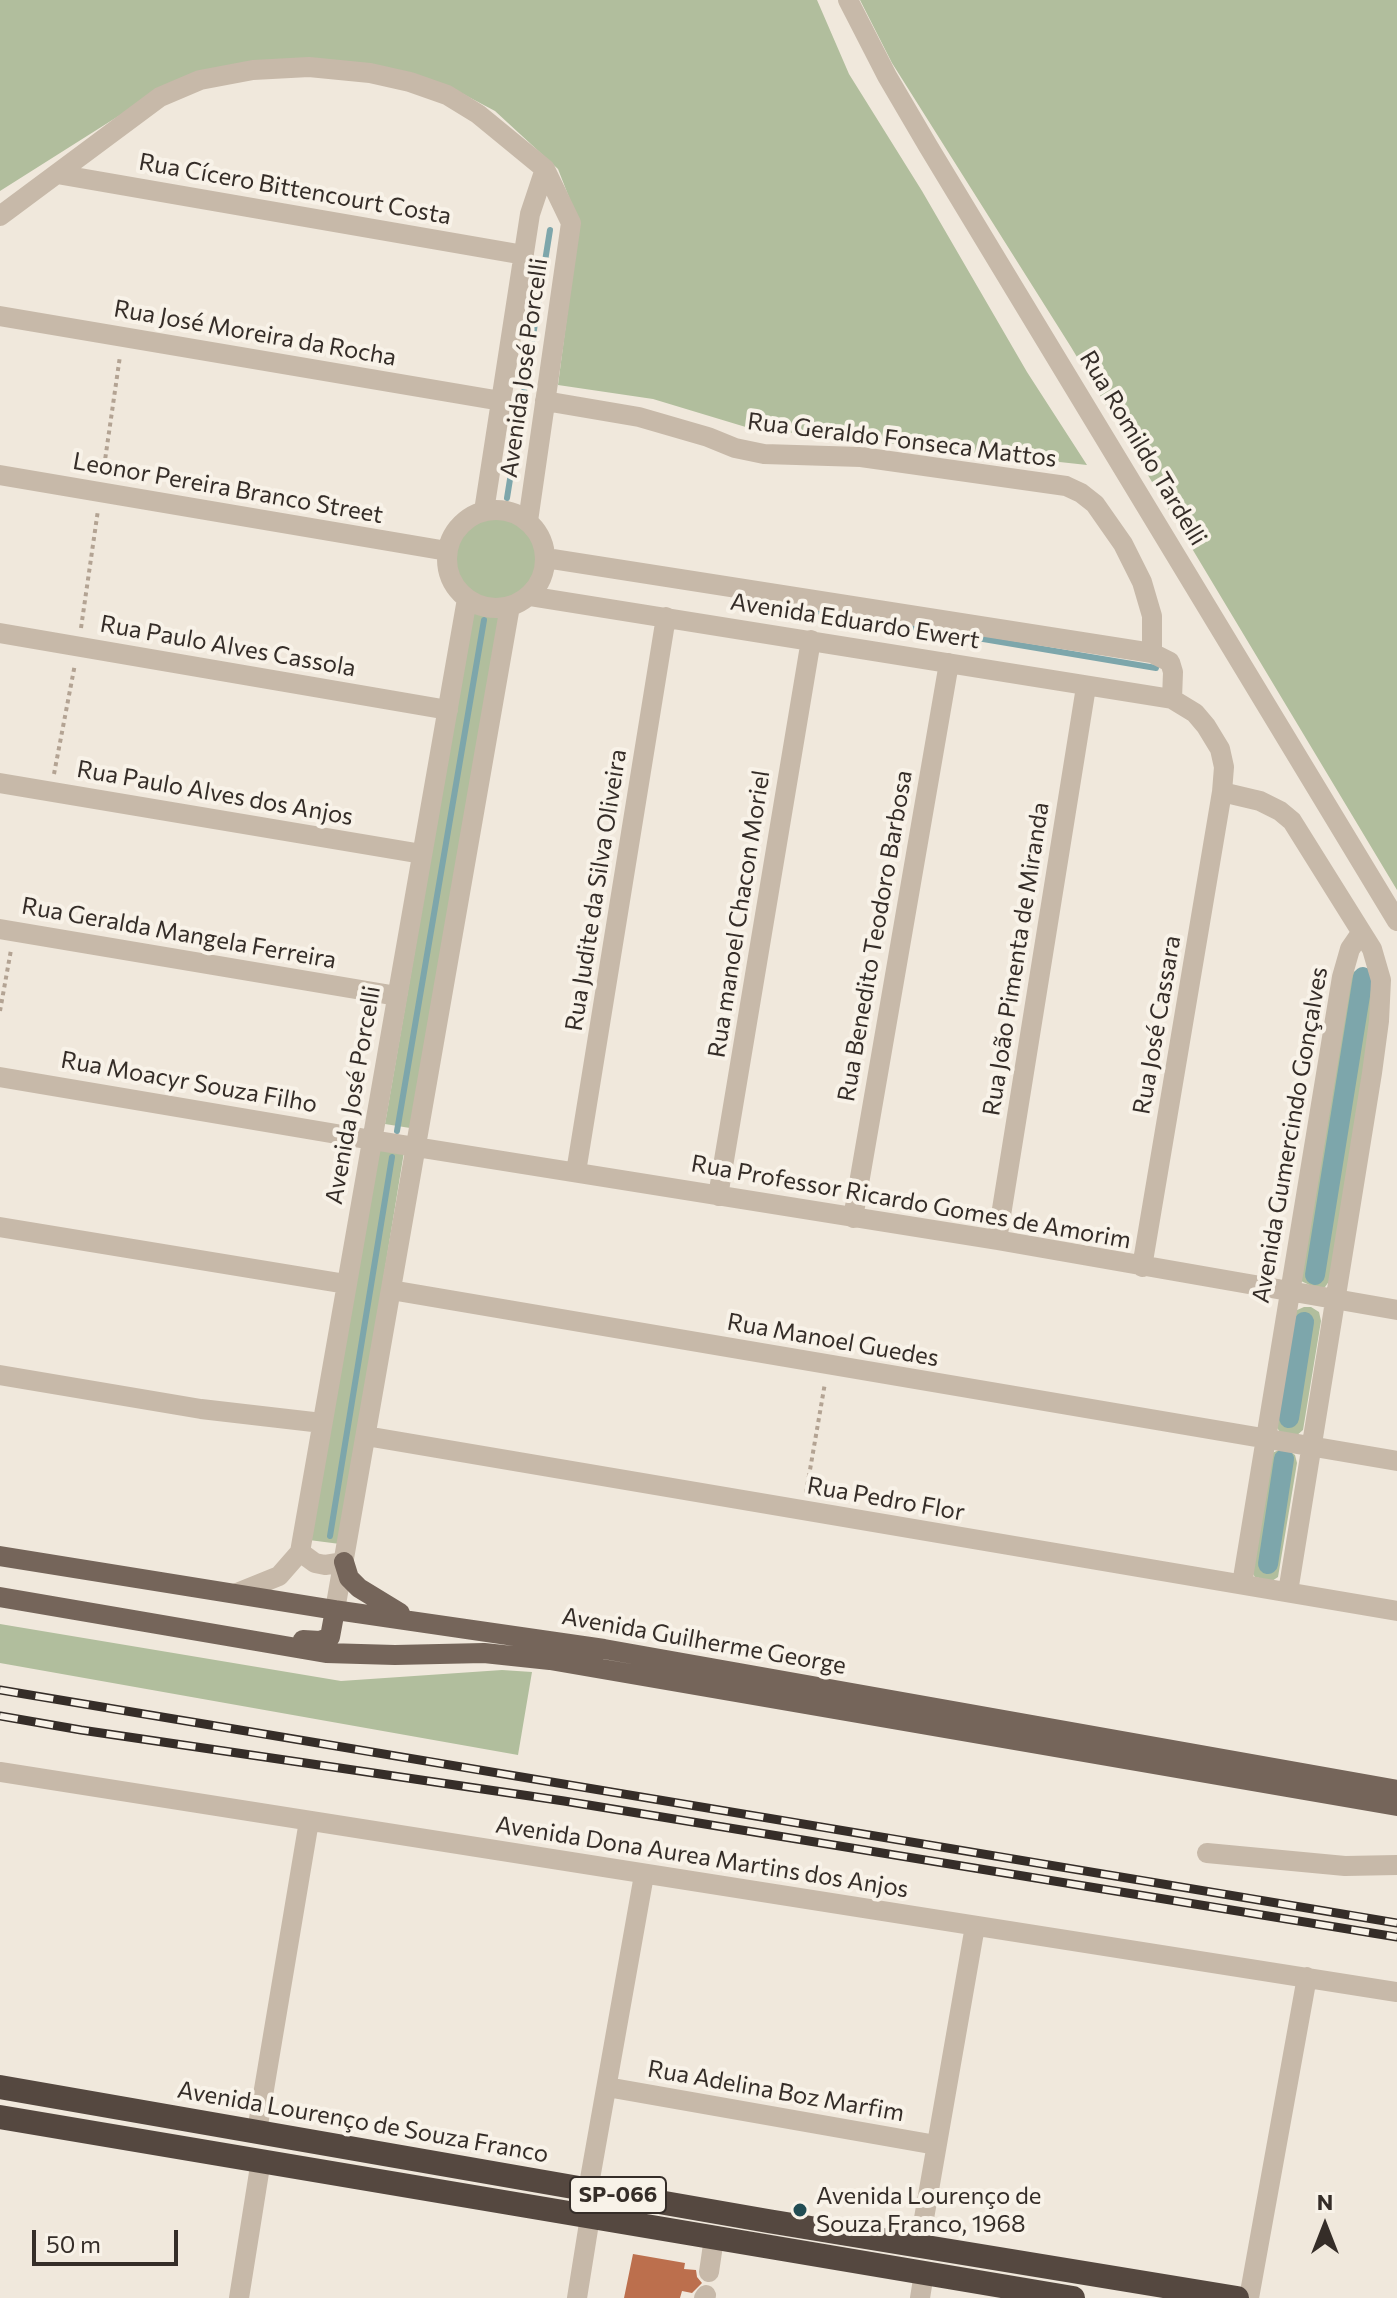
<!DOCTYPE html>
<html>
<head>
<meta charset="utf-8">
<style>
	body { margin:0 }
	#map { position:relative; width:1397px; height:2298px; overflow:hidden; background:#f0e8dc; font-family:Commissioner,sans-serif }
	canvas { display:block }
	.north { position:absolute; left:1285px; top:2186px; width:80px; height:80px; -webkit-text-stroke:6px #f8f2e8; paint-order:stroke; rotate:0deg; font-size:22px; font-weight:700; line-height:32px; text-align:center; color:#352d28 }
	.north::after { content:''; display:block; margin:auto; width:28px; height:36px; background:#352d28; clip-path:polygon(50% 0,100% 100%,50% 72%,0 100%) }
	.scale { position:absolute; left:32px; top:2230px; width:146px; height:36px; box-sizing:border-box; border:4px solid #352d28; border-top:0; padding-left:10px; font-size:24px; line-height:28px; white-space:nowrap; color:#352d28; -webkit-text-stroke:6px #f8f2e8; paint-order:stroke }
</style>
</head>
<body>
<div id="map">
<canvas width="1397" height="2298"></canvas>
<div class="north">N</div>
<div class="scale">50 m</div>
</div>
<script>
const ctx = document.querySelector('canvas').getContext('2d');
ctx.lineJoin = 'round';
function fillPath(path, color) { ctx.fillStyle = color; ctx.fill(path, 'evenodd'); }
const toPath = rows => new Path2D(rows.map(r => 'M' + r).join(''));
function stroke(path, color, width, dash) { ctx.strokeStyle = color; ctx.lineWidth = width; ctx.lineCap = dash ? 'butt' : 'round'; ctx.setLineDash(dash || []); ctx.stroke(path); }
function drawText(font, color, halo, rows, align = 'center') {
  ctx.font = font + ' Commissioner,sans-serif'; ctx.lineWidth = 8; ctx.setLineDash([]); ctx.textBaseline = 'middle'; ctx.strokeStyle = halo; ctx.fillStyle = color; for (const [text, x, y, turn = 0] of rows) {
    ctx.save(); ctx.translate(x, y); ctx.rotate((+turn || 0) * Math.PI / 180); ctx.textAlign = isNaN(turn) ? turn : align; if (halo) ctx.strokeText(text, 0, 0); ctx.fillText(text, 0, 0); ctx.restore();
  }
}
fillPath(toPath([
	[0,0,817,0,849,74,922,191,1027,372,1087,465,749,428,653,399,558,385,579,223,558,169,495,111,448,86,314,61,155,93,0,191],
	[860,0,1397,0,1397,890,1071,347,892,63],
	'454 559a43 43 0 1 1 86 0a43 43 0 1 1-86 0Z',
	[473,612,499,616,410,1128,385,1124],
	[1358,969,1372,971,1378,979,1330,1280,1325,1287,1318,1289,1301,1281,1351,974],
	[377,1148,404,1152,340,1544,309,1540],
	[1304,1307,1311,1307,1319,1312,1321,1321,1303,1430,1296,1436,1280,1432,1275,1425,1295,1311],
	[1279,1450,1289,1451,1295,1455,1297,1463,1278,1577,1272,1581,1255,1577,1251,1571,1272,1453],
	[0,1624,341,1681,502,1670,532,1672,518,1755,0,1663]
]), '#b1be9d');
stroke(toPath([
	[507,498,550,230],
	[745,599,1156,668],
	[397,1131,484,620],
	[330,1536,392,1157]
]), '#7da6ab', 6);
stroke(toPath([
	[1315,1275,1363,977],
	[1289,1418,1304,1322],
	[1268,1564,1284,1459]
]), '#7da6ab', 20);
fillPath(toPath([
	[633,2254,685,2263,684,2269,696,2270,697,2277,702,2283,692,2293,682,2291,680,2298,624,2298]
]), '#bc6f4d');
stroke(toPath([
	[103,474,120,356],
	[81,628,98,510],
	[54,774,75,664],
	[0,1011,11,950],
	[806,1493,825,1383]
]), '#b3a393', 4, [4, 4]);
stroke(toPath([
	[848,0,887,76,928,146,1397,921],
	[57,174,524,255],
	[0,216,160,97,200,80,253,70,309,67,370,73,410,82,447,95,478,114,545,169,571,223,528,521],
	[0,316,501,401],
	[545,401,639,417,708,437,735,448,764,454,861,457,1066,486,1081,493,1095,504,1123,544,1142,582,1152,616,1152,653],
	[0,475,447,551],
	'447 559a49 49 0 1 1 98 0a49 49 0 1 1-98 0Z',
	[484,511,530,214,545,169],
	[546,558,1152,653,1170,662,1173,672,1172,699,1195,713,1206,726,1220,749,1224,767,1222,792,1142,1267],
	[529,596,1172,699],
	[0,633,448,710],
	[0,783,422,854],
	[1222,792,1260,801,1280,811,1292,821,1372,949,1381,980,1379,1021,1372,1073,1288,1592],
	[0,929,397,996],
	[0,1077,372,1140,997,1240,1397,1310],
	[576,1172,666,617],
	[718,1196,811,640],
	[853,1218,949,663],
	[0,1227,346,1284],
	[997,1240,1086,687],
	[391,1290,1397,1461],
	[0,1375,201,1409,322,1423],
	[366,1436,1397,1611],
	[300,1552,467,599],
	[300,1552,315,1563,325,1565,344,1562],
	[1242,1584,1342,977,1350,949,1361,933],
	[237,1593,279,1576,300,1552],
	[335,1610,510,606],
	[0,1772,1397,1992],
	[1207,1853,1345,1866,1397,1865],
	[607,2087,936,2145],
	[257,2131,309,1821],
	[588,2190,644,1875],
	[919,2247,975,1926],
	[709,2272,714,2238],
	[239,2298,261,2160],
	[577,2298,590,2217],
	[704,2298,706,2295],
	[920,2298,924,2273],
	[1249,2298,1307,1977]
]), '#c7b9a9', 20);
stroke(toPath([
	[0,1556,335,1610,604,1649,1397,1790],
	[344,1562,349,1578,359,1588,400,1613],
	[0,1597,326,1653,395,1655,484,1653,550,1660,1397,1806],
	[303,1640,320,1641,330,1637,335,1610]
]), '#75655a', 20);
stroke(toPath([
	[0,2087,768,2221,1237,2298],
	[0,2117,1073,2298]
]), '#554840', 24);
const rail = toPath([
	[0,1690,1397,1923],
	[0,1716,81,1730,564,1801,1397,1937]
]);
stroke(rail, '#352d28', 9);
stroke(rail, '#f8f2e8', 6, [18]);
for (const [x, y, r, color] of [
	[800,2210,8,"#214c53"]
]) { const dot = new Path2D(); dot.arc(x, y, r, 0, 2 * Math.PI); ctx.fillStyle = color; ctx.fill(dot); stroke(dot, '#f8f2e8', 3); }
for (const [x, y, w] of [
	[618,2195,96]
]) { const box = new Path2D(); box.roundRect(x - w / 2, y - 18, w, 36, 6); ctx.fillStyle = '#f8f2e8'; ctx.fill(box); stroke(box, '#352d28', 2); }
drawText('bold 22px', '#352d28', null, [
	["SP-066",618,2195]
]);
drawText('24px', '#352d28', '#f8f2e8', [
	["Rua Cícero Bittencourt Costa",295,189,10],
	["Rua José Moreira da Rocha",255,333,10],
	["Avenida José Porcelli",524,368,-82],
	["Rua Geraldo Fonseca Mattos",902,440,7],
	["Rua Romildo Tardelli",1143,448,59],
	["Leonor Pereira Branco Street",228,488,10],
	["Avenida Eduardo Ewert",855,621,9],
	["Rua Paulo Alves Cassola",228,646,10],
	["Rua Paulo Alves dos Anjos",215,793,10],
	["Rua Judite da Silva Oliveira",596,890,-81],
	["Rua manoel Chacon Moriel",739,914,-81],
	["Rua Geralda Mangela Ferreira",179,933,10],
	["Rua Benedito Teodoro Barbosa",875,936,-80],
	["Rua João Pimenta de Miranda",1016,959,-81],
	["Rua José Cassara",1157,1025,-80],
	["Rua Moacyr Souza Filho",189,1082,10],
	["Avenida José Porcelli",353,1095,-80],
	["Avenida Gumercindo Gonçalves",1290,1135,-80],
	["Rua Professor Ricardo Gomes de Amorim",911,1202,10],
	["Rua Manoel Guedes",833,1340,10],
	["Rua Pedro Flor",886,1499,10],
	["Avenida Guilherme George",704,1641,10],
	["Avenida Dona Aurea Martins dos Anjos",702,1857,9],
	["Rua Adelina Boz Marfim",776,2091,10],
	["Avenida Lourenço de Souza Franco",363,2122,10]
]);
drawText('24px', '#352d28', '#f8f2e8', [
	["Avenida Lourenço de",816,2196],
	["Souza Franco, 1968",816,2224]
], 'left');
</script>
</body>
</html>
